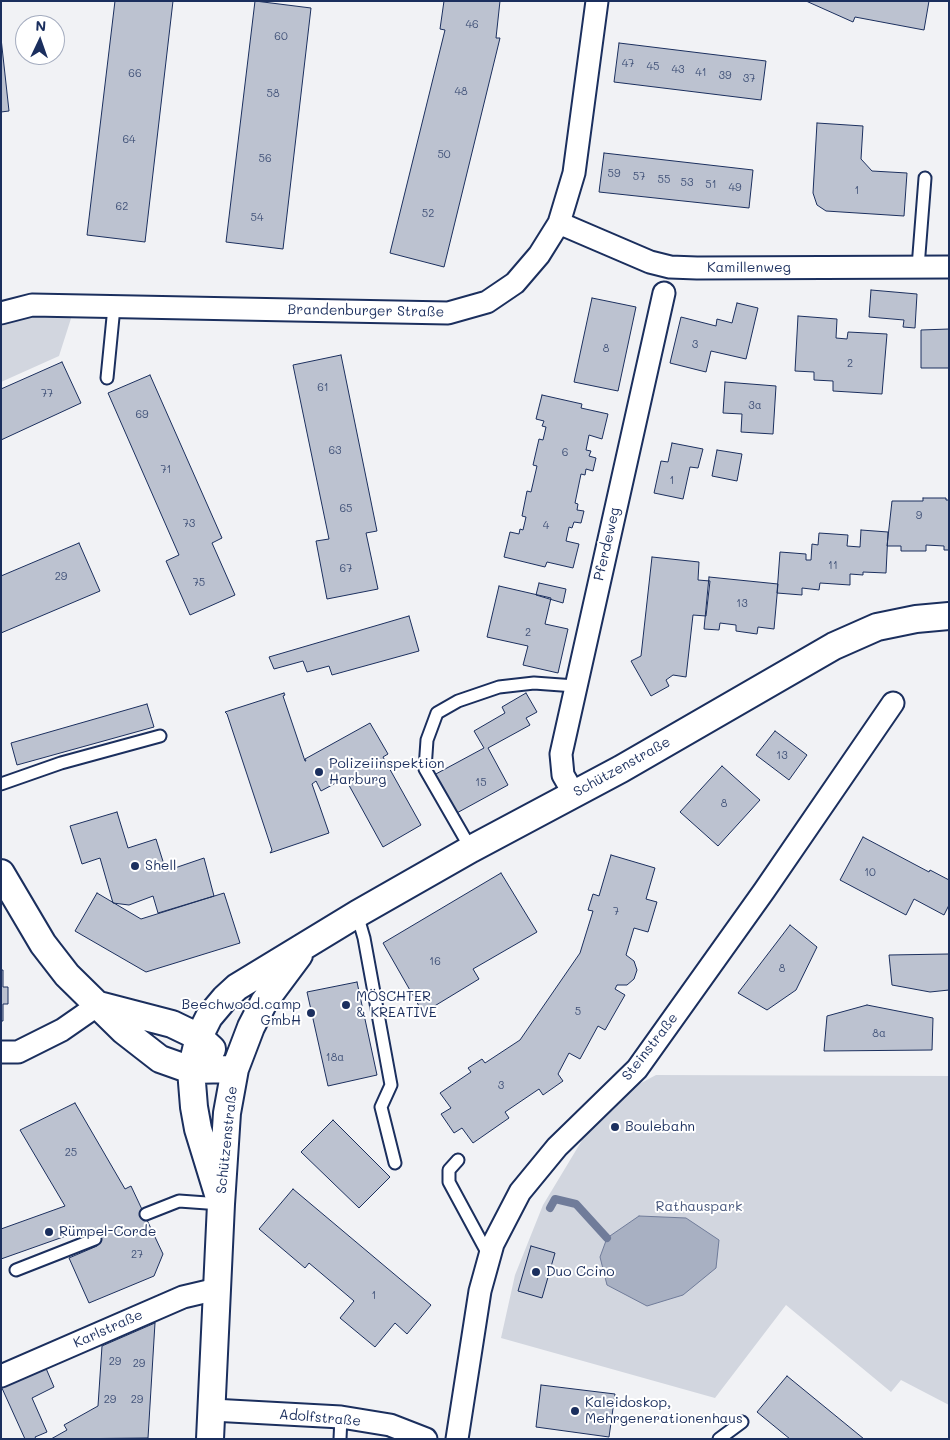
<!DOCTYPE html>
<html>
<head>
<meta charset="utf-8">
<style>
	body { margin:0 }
	#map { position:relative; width:950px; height:1440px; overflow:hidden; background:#f1f2f5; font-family:Mali,sans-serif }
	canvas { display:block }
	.frame { position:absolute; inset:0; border:2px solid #1b2f5e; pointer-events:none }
	.north { position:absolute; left:15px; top:15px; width:50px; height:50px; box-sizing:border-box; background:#fff; border:1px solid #a4acbf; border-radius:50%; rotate:3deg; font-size:14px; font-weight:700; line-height:20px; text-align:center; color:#1b2f5e }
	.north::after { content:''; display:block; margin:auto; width:18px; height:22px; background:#1b2f5e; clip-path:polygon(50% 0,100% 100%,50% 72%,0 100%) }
</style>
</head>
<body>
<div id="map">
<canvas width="950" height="1440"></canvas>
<div class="frame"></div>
<div class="north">N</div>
</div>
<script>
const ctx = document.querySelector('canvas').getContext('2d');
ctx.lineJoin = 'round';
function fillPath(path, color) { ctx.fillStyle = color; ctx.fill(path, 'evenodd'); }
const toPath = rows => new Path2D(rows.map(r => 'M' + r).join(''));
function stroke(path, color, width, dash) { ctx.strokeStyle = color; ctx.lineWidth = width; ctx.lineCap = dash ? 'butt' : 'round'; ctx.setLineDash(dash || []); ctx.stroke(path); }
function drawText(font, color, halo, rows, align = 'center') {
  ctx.font = font + ' Mali,sans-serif'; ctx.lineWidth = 4; ctx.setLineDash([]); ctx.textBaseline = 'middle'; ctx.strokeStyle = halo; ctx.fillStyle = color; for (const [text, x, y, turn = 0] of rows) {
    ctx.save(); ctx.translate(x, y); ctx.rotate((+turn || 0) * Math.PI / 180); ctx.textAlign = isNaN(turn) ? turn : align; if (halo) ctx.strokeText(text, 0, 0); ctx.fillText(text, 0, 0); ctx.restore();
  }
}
fillPath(toPath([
	[75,306,59,356,1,382,1,313],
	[656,1075,949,1076,949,1405,901,1380,891,1392,786,1305,715,1398,501,1338,515,1275,543,1205,584,1137,628,1090]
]), '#d2d6df');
const water = toPath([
	[639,1216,686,1218,719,1240,716,1268,683,1295,647,1306,607,1285,600,1257,607,1238,639,1216]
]);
fillPath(water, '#a8b0c2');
stroke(water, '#707c9a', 1);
stroke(toPath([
	[550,1208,555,1199,576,1204,607,1238]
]), '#707c9a', 8);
const building = toPath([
	[115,1,173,1,145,242,87,235,115,1],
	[255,1,311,8,283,249,226,242,255,1],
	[444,1,500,1,496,38,500,38,444,267,390,253,445,30,440,29,444,1],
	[806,1,929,1,924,30,855,17,853,22,806,1],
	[1,38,9,111,1,112,1,38],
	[619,43,766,61,761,100,614,82,619,43],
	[817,123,863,126,861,159,872,171,907,173,904,216,826,211,817,205,813,193,817,123],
	[604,153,753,170,749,208,599,192,604,153],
	[871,290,917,294,915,328,903,327,904,320,869,317,871,290],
	[592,298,636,307,618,391,574,382,592,298],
	[737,303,758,308,746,359,711,351,706,372,670,363,681,317,716,326,717,319,732,323,737,303],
	[798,316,837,319,836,338,847,339,848,332,887,334,882,394,833,391,833,381,814,380,814,372,795,371,798,316],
	[949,329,949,368,921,368,921,330,949,329],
	[341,355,377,531,366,533,378,589,327,599,316,541,329,539,293,365,341,355],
	[62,362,81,403,1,440,1,389,62,362],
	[150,375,222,538,212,543,235,595,190,615,166,561,179,555,108,393,150,375],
	[725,382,776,386,773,434,741,432,742,414,723,413,725,382],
	[542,395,582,404,581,408,608,414,602,439,589,435,586,450,591,451,589,456,596,458,593,471,586,469,585,475,581,474,575,503,578,504,577,510,584,511,581,523,574,522,572,528,569,527,566,541,579,544,573,568,547,562,545,567,504,557,510,532,519,534,520,529,523,530,526,517,522,516,527,491,531,492,537,466,533,465,539,439,543,440,546,427,542,426,544,421,536,419,542,395],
	[672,443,703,449,698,468,690,467,683,499,654,493,661,461,668,462,672,443],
	[717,450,742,454,737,481,712,476,717,450],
	[923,498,946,498,946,500,949,500,949,550,944,550,944,546,926,545,926,551,901,551,901,546,887,546,892,501,923,501,923,498],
	[861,530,888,532,886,573,863,572,863,575,850,574,850,585,820,583,819,590,802,588,802,595,777,593,780,552,806,554,806,560,811,560,812,544,818,545,819,533,848,535,847,546,860,547,861,530],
	[79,543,100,591,1,633,1,576,79,543],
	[652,557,699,562,698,580,710,581,706,616,693,615,686,677,673,675,666,680,669,686,651,696,631,661,641,656,652,557],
	[709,577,778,584,774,629,758,627,757,634,736,631,736,625,720,623,719,630,704,629,709,577],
	[539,583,566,589,563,603,536,595,539,583],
	[499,586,551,598,545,624,568,629,558,673,523,665,528,646,487,637,499,586],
	[409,616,419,651,332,675,329,666,307,672,303,661,274,669,269,657,409,616],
	[284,693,285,695,283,696,305,761,306,761,305,759,370,723,388,754,383,757,421,825,383,847,345,778,321,791,316,781,312,784,329,833,270,853,272,850,227,714,225,712,284,693],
	[526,693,537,712,526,718,530,725,488,748,508,785,455,814,434,775,484,748,474,731,505,713,502,707,526,693],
	[147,704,154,727,17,765,11,743,147,704],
	[775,731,807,755,789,780,756,755,775,731],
	[722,766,760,800,718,846,680,812,722,766],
	[117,812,128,848,156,839,166,871,204,858,214,896,158,913,153,896,129,905,113,903,100,858,82,864,70,826,117,812],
	[863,837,929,872,930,870,949,880,949,905,944,915,914,899,906,915,840,880,863,837],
	[611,855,655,868,646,899,657,902,648,932,634,928,626,955,634,961,637,970,634,979,627,985,617,985,615,989,625,995,605,1030,598,1026,580,1059,569,1053,558,1074,563,1081,543,1095,539,1089,505,1112,509,1118,473,1143,462,1128,454,1133,441,1114,451,1108,440,1093,471,1072,468,1068,482,1059,485,1063,520,1040,580,953,593,911,588,910,593,894,599,896,611,855],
	[501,873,537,932,473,969,479,979,423,1013,383,943,501,873],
	[97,893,141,919,224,893,240,943,146,972,75,931,97,893],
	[790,925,817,947,796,990,767,1010,738,993,790,925],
	[949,954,949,990,930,992,892,985,889,955,949,954],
	[1,970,3,970,3,987,8,987,8,1004,3,1004,3,1021,1,1021,1,970],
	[357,982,377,1075,328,1086,307,992,357,982],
	[867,1005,933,1018,932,1050,824,1051,827,1016,867,1005],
	[75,1103,125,1189,131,1186,163,1254,154,1276,89,1303,69,1258,97,1246,93,1234,83,1239,80,1231,1,1259,1,1229,65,1206,20,1130,75,1103],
	[333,1120,390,1177,359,1208,301,1152,333,1120],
	[293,1189,431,1305,407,1334,395,1323,375,1347,340,1318,354,1301,309,1263,305,1268,259,1229,293,1189],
	[531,1246,555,1253,542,1298,518,1291,531,1246],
	[155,1323,148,1438,51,1439,67,1430,64,1425,98,1406,102,1346,155,1323],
	[45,1366,54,1387,32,1398,47,1432,35,1437,36,1439,25,1439,1,1386,45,1366],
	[787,1376,864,1439,790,1439,757,1412,787,1376],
	[541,1385,615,1394,609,1437,536,1427,541,1385]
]);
fillPath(building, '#bcc2d0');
stroke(building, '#1b2f5e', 1);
const service = toPath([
	[918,267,925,178],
	[107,378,114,307],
	[1,784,61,763,160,736],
	[471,849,425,769,427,740,437,713,458,701,499,687,534,683,575,686],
	[357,914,364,938,391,1085,381,1107,395,1163],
	[458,1160,449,1170,449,1182,489,1256],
	[146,1214,179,1201,221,1204],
	[16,1270,95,1239],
	[340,1439,341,1417],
	[719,1439,742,1422]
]);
const minor = toPath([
	[559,223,650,262,670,267,697,268,949,267],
	[1,313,32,305,448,313,487,302,515,283,539,255,559,223,574,173,597,1],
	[574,794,563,775,561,754,664,293],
	[1,1052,18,1052,62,1030,98,1005],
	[1,1376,183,1297,217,1289],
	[212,1410,341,1417,390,1425,426,1439],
	[457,1439,480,1291,493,1244,520,1192,557,1147,637,1069,764,891,893,703]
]);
const tertiary = toPath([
	[1,873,43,944,67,975,124,1031,160,1059,191,1070,235,1069],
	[99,1005,172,1024,199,1037,212,1049],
	[221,1204,198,1129,194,1107,191,1070,199,1037,209,1017,225,998,237,987,357,914,471,849,621,769,834,646,877,627,916,619,949,616],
	[210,1439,221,1204,227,1113,235,1069,251,1027,264,1002,299,955]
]);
stroke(service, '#1b2f5e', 15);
stroke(minor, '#1b2f5e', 25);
stroke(tertiary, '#1b2f5e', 30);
stroke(service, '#fff', 11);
stroke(minor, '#fff', 21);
stroke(tertiary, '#fff', 26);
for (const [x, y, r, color] of [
	[319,772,5,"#1b2f5e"],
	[135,866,5,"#1b2f5e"],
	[346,1005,5,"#1b2f5e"],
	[311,1013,5,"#1b2f5e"],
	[615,1127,5,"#1b2f5e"],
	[49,1232,5,"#1b2f5e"],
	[536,1272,5,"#1b2f5e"],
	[575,1411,5,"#1b2f5e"]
]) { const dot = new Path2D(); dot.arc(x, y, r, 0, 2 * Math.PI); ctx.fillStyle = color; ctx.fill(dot); stroke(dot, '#fff', 2); }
drawText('11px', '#43547a', null, [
	["46",472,25],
	["60",281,37],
	["47",628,64],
	["45",653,67],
	["43",678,70],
	["41",701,73],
	["66",135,74],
	["39",725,76],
	["37",749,79],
	["48",461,92],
	["58",273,94],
	["64",129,140],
	["50",444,155],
	["56",265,159],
	["59",614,174],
	["57",639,177],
	["55",664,180],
	["53",687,183],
	["51",711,185],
	["49",735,188],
	["1",857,191],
	["62",122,207],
	["52",428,214],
	["54",257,218],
	["3",695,345],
	["8",606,349],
	["2",850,364],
	["61",323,388],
	["77",47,394],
	["3a",755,406],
	["69",142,415],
	["63",335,451],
	["6",565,453],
	["71",166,470],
	["1",672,481],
	["65",346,509],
	["9",919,516],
	["73",189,524],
	["4",546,526],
	["11",833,566],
	["67",346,569],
	["29",61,577],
	["75",199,583],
	["13",742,604],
	["2",528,633],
	["13",782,756],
	["15",481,783],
	["8",724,804],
	["10",870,873],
	["7",616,912],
	["16",435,962],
	["8",782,969],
	["5",578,1012],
	["8a",879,1034],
	["18a",335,1058],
	["3",501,1086],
	["25",71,1153],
	["27",137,1255],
	["1",374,1296],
	["29",115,1362],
	["29",139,1364],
	["29",110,1400],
	["29",137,1400]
]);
drawText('14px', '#1b2f5e', '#fff', [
	["Kamillenweg",749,268],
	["Brandenburger Straße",366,311,1],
	["Pferdeweg",607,544,-77],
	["Schützenstraße",622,767,-29],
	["Steinstraße",650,1047,-52],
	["Schützenstraße",227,1140,-84],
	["Karlstraße",108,1329,-24],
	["Adolfstraße",320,1418,5]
]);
drawText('14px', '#1b2f5e', '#fff', [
	["Polizeiinspektion",329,764],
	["Harburg",329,780],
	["Shell",145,866],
	["MÖSCHTER",356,997],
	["& KREATIVE",356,1013],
	["Beechwood.camp",301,1005,"right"],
	["GmbH",301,1021,"right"],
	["Boulebahn",625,1127],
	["Rümpel-Corde",59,1232],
	["Duo Ccino",546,1272],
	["Kaleidoskop,",585,1403],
	["Mehrgenerationenhaus",585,1419]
], 'left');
drawText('14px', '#49597e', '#fff', [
	["Rathauspark",699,1207]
]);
</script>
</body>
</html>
